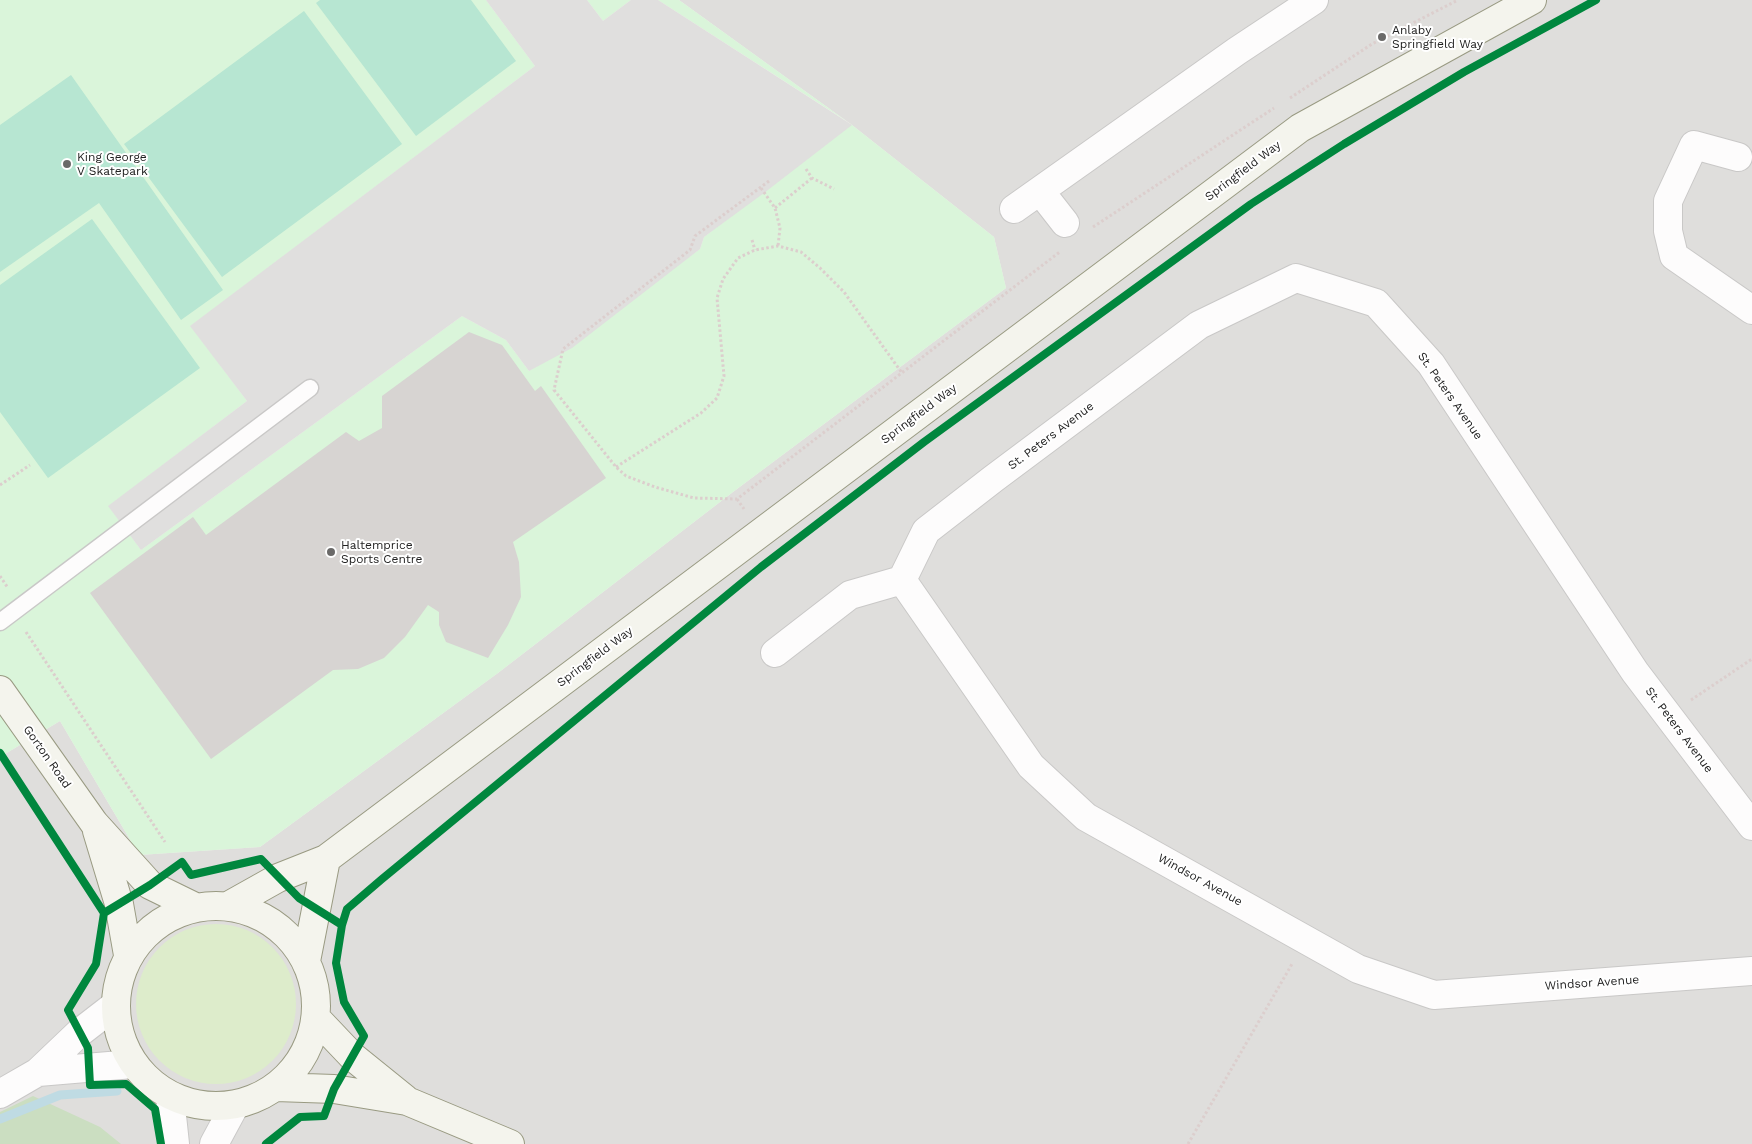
<!DOCTYPE html>
<html>
<head>
<meta charset="utf-8">
<style>
	body { margin:0 }
	canvas { display:block; background:#f0eeeb }
</style>
</head>
<body>
<canvas width="1752" height="1144"></canvas>
<script>
const ctx = document.querySelector('canvas').getContext('2d');
ctx.lineJoin = 'round';
function fillPath(path, color) { ctx.fillStyle = color; ctx.fill(path, 'evenodd'); }
const toPath = rows => new Path2D(rows.map(r => 'M' + r).join(''));
function stroke(path, color, width, dash) { ctx.strokeStyle = color; ctx.lineWidth = width; ctx.lineCap = dash ? 'butt' : 'round'; ctx.setLineDash(dash || []); ctx.stroke(path); }
function drawText(font, color, halo, rows, align = 'center') {
  ctx.font = font + ' "Work Sans",sans-serif'; ctx.lineWidth = 4; ctx.setLineDash([]); ctx.textBaseline = 'middle'; ctx.strokeStyle = halo; ctx.fillStyle = color; for (const [text, x, y, turn = 0] of rows) {
    ctx.save(); ctx.translate(x, y); ctx.rotate((+turn || 0) * Math.PI / 180); ctx.textAlign = isNaN(turn) ? turn : align; if (halo) ctx.strokeText(text, 0, 0); ctx.fillText(text, 0, 0); ctx.restore();
  }
}
fillPath(toPath([
	[679,0,1752,0,1752,1144,0,1144,0,757,60,721,139,855,260,847,498,673,733,492,1006,288,994,237,852,125]
]), '#dfdedc');
fillPath(toPath([
	'136 1004a80 80 0 1 1 160 0a80 80 0 1 1-160 0Z'
]), '#ddeccb');
fillPath(toPath([
	[33,1096,100,1127,121,1144,0,1144,0,1112]
]), '#cbdec1');
fillPath(toPath([
	[0,0,486,0,535,66,191,326,247,401,109,506,141,550,462,316,506,340,529,371,700,249,704,237,851,124,658,0,679,0,852,125,994,237,1006,288,733,492,498,673,260,847,139,855,60,721,0,757],
	[587,0,631,0,603,21]
]), '#daf5da');
fillPath(toPath([
	[320,0,471,0,516,61,416,136,316,3],
	[304,11,402,144,222,277,124,144],
	[71,75,223,290,181,320,99,203,0,272,0,125],
	[92,219,200,368,48,478,0,412,0,285]
]), '#b7e6d2');
fillPath(toPath([
	[486,0,587,0,603,21,631,0,658,0,852,125,764,193,704,237,700,249,572,348,529,371,506,340,462,316,141,550,108,506,247,401,190,326,535,66]
]), '#e0dfde');
stroke(toPath([
	[0,1119,60,1095,117,1091]
]), '#bfdbe3', 9);
fillPath(toPath([
	[469,332,502,345,535,391,541,386,606,478,513,542,519,562,521,597,508,625,488,658,446,642,439,625,439,612,428,605,405,637,384,658,358,669,333,670,211,759,90,593,193,517,206,535,346,432,359,441,382,428,382,396]
]), '#d7d4d2');
const service = toPath([
	[0,622,310,388]
]);
const minor = toPath([
	[1738,157,1694,145,1668,201,1668,231,1674,256,1752,310],
	[1040,191,1065,223],
	[1014,209,1237,51,1314,0],
	[902,580,926,531,993,479,1199,325,1296,278,1376,303,1431,364,1635,672,1752,826],
	[775,653,850,595,902,580,1031,766,1086,817,1358,969,1434,995,1752,971],
	[170,1097,175,1144],
	[214,1144,235,1105]
]);
const tertiary = toPath([
	[38,1072,133,1064],
	[0,1094,38,1072,79,1033,114,1006]
]);
const secondary = toPath([
	[0,690,94,823,150,885,195,907],
	[97,831,119,904,128,955],
	'116 1006a100 100 0 1 1 200 0a100 100 0 1 1-200 0Z',
	[228,906,278,878,326,859,1300,128,1532,0],
	[306,961,326,859],
	[316,1018,353,1057,405,1099],
	[276,1087,334,1089,407,1101,510,1144]
]);
stroke(service, '#c9c8c7', 19);
stroke(minor, '#c9c8c7', 30);
stroke(tertiary, '#c9c8c7', 30);
stroke(secondary, '#999a82', 30);
stroke(toPath([
	[1290,98,1372,44,1458,0],
	[806,169,812,178,834,189],
	[769,181,695,236,690,250,563,349,554,390,616,467,626,476,655,487,694,498,737,499,1061,251],
	[761,188,775,208,780,228,778,246],
	[775,208,812,178],
	[1093,227,1274,108],
	[752,240,755,250],
	[616,467,701,413,717,398,724,376,717,298,723,279,738,258,755,250,778,246,801,252,820,268,844,292,902,373],
	[0,485,30,465],
	[737,499,744,509],
	[0,576,8,588],
	[26,632,165,842],
	[1691,700,1752,659],
	[1188,1144,1292,964]
]), '#dccecd', 3, [2.5, 2.5]);
stroke(service, '#fdfcfc', 16);
stroke(minor, '#fdfcfc', 28);
stroke(tertiary, '#fdfcfc', 28);
stroke(secondary, '#f4f4ed', 28);
stroke(toPath([
	[0,753,104,913,96,964,68,1010,88,1048,90,1085,126,1084,155,1109,161,1144],
	[104,913,150,885,182,862,191,875,261,859,299,898,342,925],
	[266,1144,300,1117,324,1116,334,1089,364,1036,344,1002,336,963,342,925,347,909,382,879,761,567,924,442,1251,204,1344,144,1464,72,1596,0]
]), '#00873e', 8);
for (const [x, y, r, color] of [
	[1382,37,5,"#6a6968"],
	[67,164,5,"#6a6968"],
	[331,552,5,"#6a6968"]
]) { const dot = new Path2D(); dot.arc(x, y, r, 0, 2 * Math.PI); ctx.fillStyle = color; ctx.fill(dot); stroke(dot, '#fff', 2); }
drawText('12px', '#222', '#fff', [
	["Anlaby",1392,30],
	["Springfield Way",1392,44],
	["King George",77,157],
	["V Skatepark",77,171],
	["Haltemprice",341,545],
	["Sports Centre",341,559]
], 'left');
drawText('12px', '#222', '#fff', [
	["Springfield Way",1243,171,-37],
	["St. Peters Avenue",1450,396,55],
	["Springfield Way",919,414,-37],
	["St. Peters Avenue",1051,436,-37],
	["Springfield Way",595,657,-37],
	["St. Peters Avenue",1679,730,53],
	["Gorton Road",47,757,55],
	["Windsor Avenue",1200,880,29],
	["Windsor Avenue",1592,983,-4]
]);
</script>
</body>
</html>
